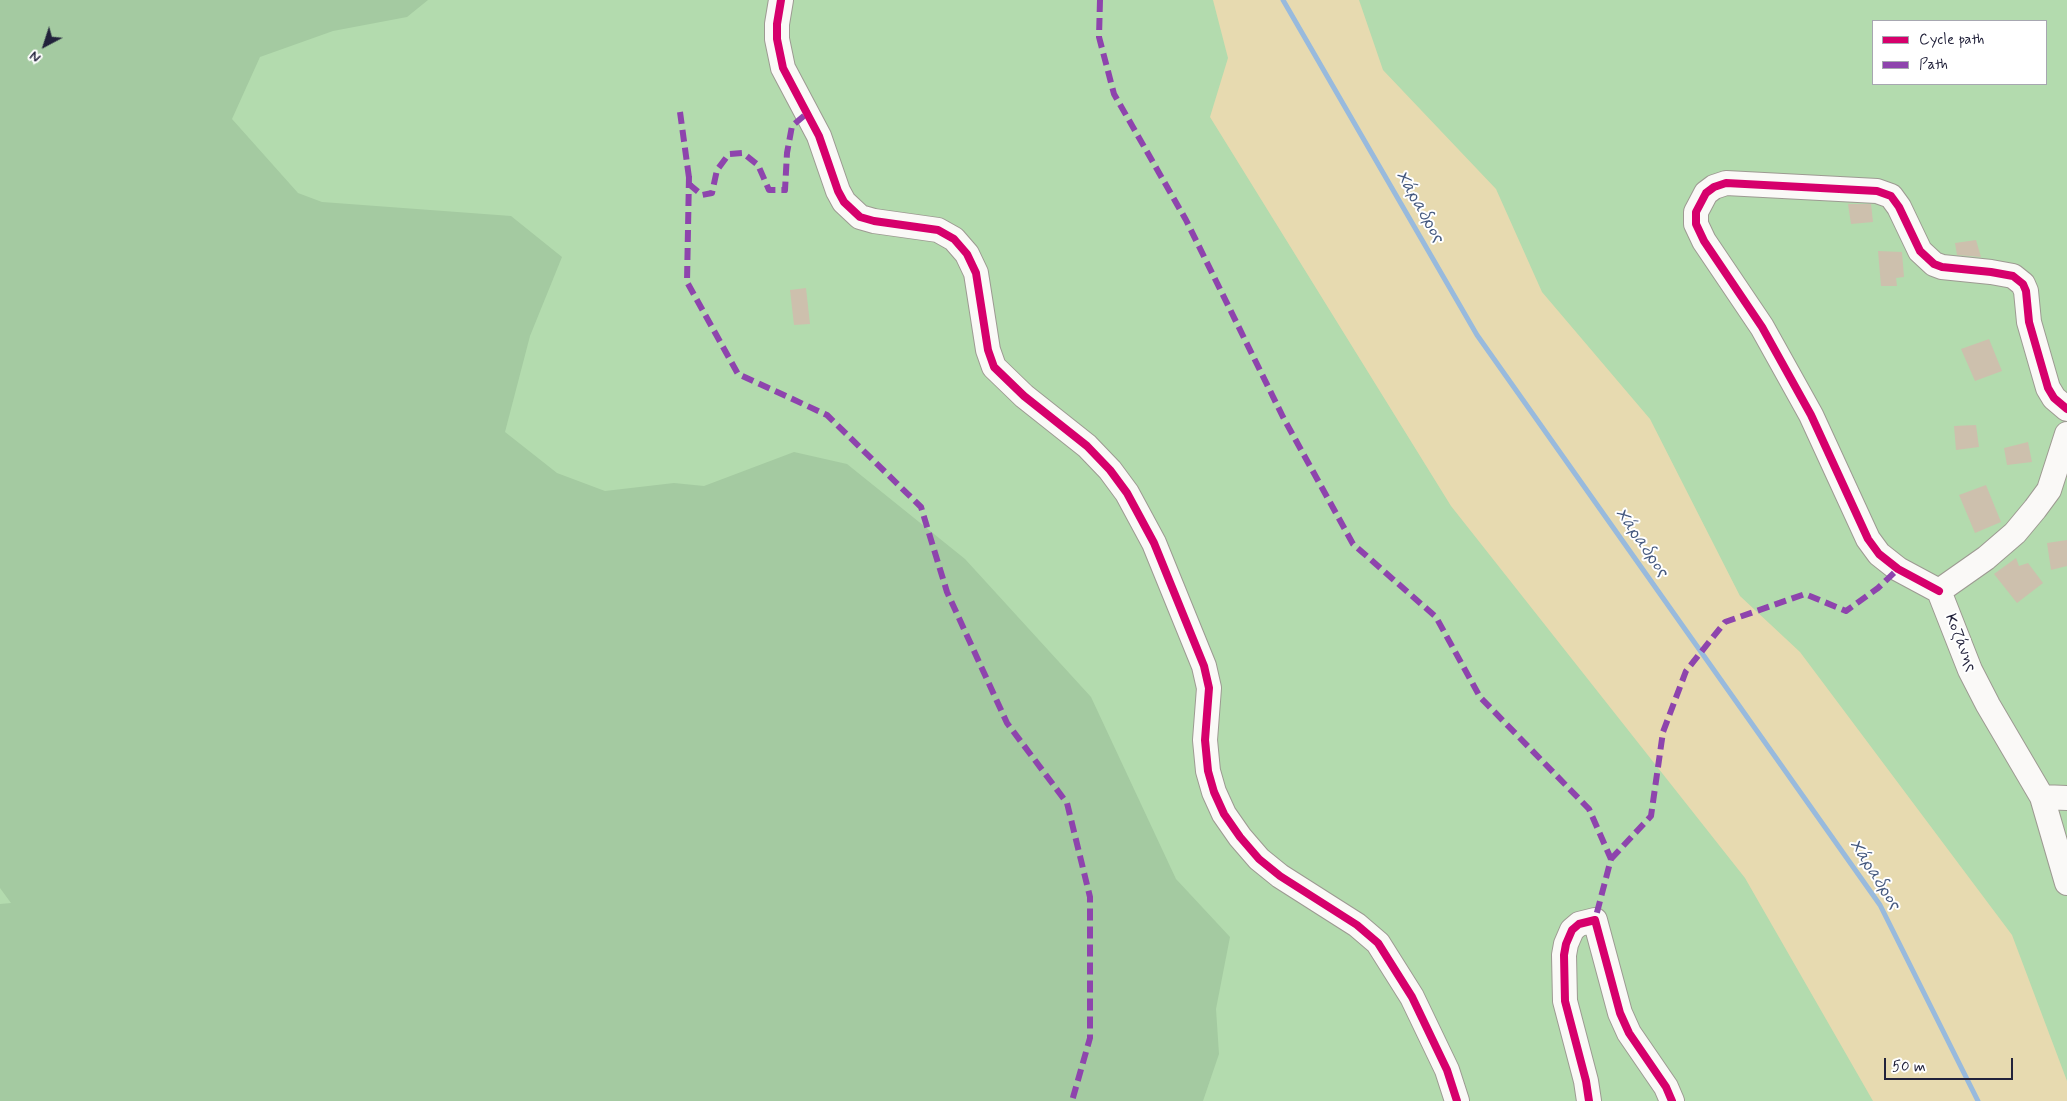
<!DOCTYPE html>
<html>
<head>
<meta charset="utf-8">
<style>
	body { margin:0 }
	#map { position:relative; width:2067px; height:1101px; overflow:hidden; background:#dfdac7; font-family:Mynerve,sans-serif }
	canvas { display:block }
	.legend { position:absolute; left:1872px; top:20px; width:175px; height:65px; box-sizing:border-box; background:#fff; border:1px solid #a7a7b1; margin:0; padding:6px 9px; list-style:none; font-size:15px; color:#22223b }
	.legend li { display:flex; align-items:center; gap:10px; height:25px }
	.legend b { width:25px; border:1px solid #a7a7b1 }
	.north { position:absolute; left:20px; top:20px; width:50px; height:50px; -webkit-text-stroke:4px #fff; paint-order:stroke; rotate:220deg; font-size:14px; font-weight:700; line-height:20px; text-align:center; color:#22223b }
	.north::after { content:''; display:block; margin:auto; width:18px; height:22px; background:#22223b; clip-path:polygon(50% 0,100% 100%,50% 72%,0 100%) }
	.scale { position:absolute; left:1884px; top:1058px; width:129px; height:22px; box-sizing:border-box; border:2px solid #22223b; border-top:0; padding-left:6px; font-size:15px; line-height:18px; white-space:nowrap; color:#22223b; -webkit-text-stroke:4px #fff; paint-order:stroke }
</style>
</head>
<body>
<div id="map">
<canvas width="2067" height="1101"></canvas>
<ul class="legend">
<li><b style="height:6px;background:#d6006c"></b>Cycle path</li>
<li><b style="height:6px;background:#8e44ad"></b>Path</li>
</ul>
<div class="north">N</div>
<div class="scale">50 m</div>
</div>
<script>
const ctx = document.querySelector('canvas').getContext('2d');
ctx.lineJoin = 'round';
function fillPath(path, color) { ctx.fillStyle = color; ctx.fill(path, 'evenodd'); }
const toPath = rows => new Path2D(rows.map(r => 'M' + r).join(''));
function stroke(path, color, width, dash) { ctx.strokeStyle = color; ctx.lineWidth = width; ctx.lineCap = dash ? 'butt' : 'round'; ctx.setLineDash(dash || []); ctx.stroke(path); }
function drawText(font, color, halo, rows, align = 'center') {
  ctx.font = font + ' Mynerve,sans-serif'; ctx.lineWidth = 4; ctx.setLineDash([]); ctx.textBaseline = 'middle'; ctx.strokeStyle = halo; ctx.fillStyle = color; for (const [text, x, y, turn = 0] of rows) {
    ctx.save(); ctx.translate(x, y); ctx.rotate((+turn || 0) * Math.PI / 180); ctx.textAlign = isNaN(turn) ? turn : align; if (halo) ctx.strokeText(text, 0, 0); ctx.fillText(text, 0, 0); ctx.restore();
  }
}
fillPath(toPath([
	[0,0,2067,0,2067,1101,0,1101],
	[1873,21,2046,21,2046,84,1873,84]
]), '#b3dbae');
fillPath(toPath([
	[0,0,428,0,407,17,333,31,260,57,232,119,298,193,322,202,511,216,562,257,530,336,505,432,557,473,605,491,674,483,704,486,794,452,847,464,965,559,1091,697,1176,879,1230,937,1216,1009,1219,1054,1203,1101,0,1101,0,904,11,903,0,888]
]), '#a4caa1');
fillPath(toPath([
	[1213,0,1359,0,1383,70,1496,189,1542,292,1650,419,1740,596,1800,652,2012,935,2067,1081,2067,1101,1873,1101,1745,878,1451,506,1210,117,1228,58]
]), '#e7dab0');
stroke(toPath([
	[1283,0,1477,335,1880,905,1978,1101]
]), '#98badd', 5);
fillPath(toPath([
	[1848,204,1871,204,1873,222,1851,224],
	[1976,240,1981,257,1957,255,1955,243],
	[1878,251,1902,252,1904,277,1896,278,1897,286,1881,286],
	[806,288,810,324,794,325,790,290],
	[1989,339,2002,371,1975,381,1961,349],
	[1976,425,1979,447,1956,450,1954,426],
	[2028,442,2032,462,2007,465,2004,448],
	[1986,485,2001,522,1975,533,1959,495],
	[2067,540,2067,566,2051,570,2047,543],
	[2016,558,2019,566,2028,563,2043,583,2017,603,1994,574]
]), '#cdc0ad');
const minor = toPath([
	[781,0,777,24,777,39,783,68,819,136,838,191,844,202,860,217,874,221,938,230,954,239,967,254,976,273,988,350,994,367,1024,396,1087,446,1110,470,1127,493,1154,543,1204,666,1209,688,1205,740,1208,771,1214,792,1224,814,1240,837,1259,859,1280,876,1357,925,1378,943,1412,997,1447,1070,1457,1101],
	[2067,434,2049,490,2035,509,2015,533,1986,558,1939,591,1970,670,1988,705,2042,797,2067,883],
	[1939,591,1898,569,1879,554,1868,539,1811,415,1762,327,1704,241,1696,224,1696,212,1706,193,1714,187,1726,183,1877,191,1891,196,1899,207,1920,251,1934,264,1942,267,1991,272,2013,276,2023,284,2026,291,2029,322,2048,388,2054,398,2067,409],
	[2042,797,2067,798],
	[1589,1101,1586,1081,1565,1001,1564,955,1566,944,1572,930,1579,924,1595,920,1620,1013,1629,1033,1666,1087,1672,1101]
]);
stroke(minor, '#9d9a92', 26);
stroke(minor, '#faf9f7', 24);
stroke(toPath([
	[1100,0,1099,37,1114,94,1186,220,1283,417,1353,544,1436,617,1480,697,1589,809,1611,859,1595,920],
	[680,112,690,185,702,195,712,193,717,170,729,154,743,153,758,165,769,190,785,190,787,153,792,126,806,114],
	[689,176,687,282,738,374,827,415,921,507,947,592,1007,723,1067,803,1090,897,1090,1038,1072,1101],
	[1611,859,1651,816,1663,732,1686,671,1725,622,1805,594,1846,611,1878,588,1898,569]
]), '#8e44ad', 6, [12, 6]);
stroke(toPath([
	[781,0,777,24,777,39,783,68,819,136,838,191,844,202,860,217,874,221,938,230,954,239,967,254,976,273,988,350,994,367,1024,396,1087,446,1110,470,1127,493,1154,543,1204,666,1209,688,1205,740,1208,771,1214,792,1224,814,1240,837,1259,859,1280,876,1357,925,1378,943,1412,997,1447,1070,1457,1101],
	[1939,591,1898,569,1879,554,1868,539,1811,415,1762,327,1704,241,1696,224,1696,212,1706,193,1714,187,1726,183,1877,191,1891,196,1899,207,1920,251,1934,264,1942,267,1991,272,2013,276,2023,284,2026,291,2029,322,2048,388,2054,398,2067,409],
	[1589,1101,1586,1081,1565,1001,1564,955,1566,944,1572,930,1579,924,1595,920,1620,1013,1629,1033,1666,1087,1672,1101]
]), '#d6006c', 8);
drawText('16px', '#22223b', '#fff', [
	["Κοζάνης",1960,643,68]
]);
drawText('italic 18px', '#45597f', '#fff', [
	["Χάραδρος",1419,207,60],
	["Χάραδρος",1641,543,55],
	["Χάραδρος",1874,875,57]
]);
</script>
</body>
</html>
